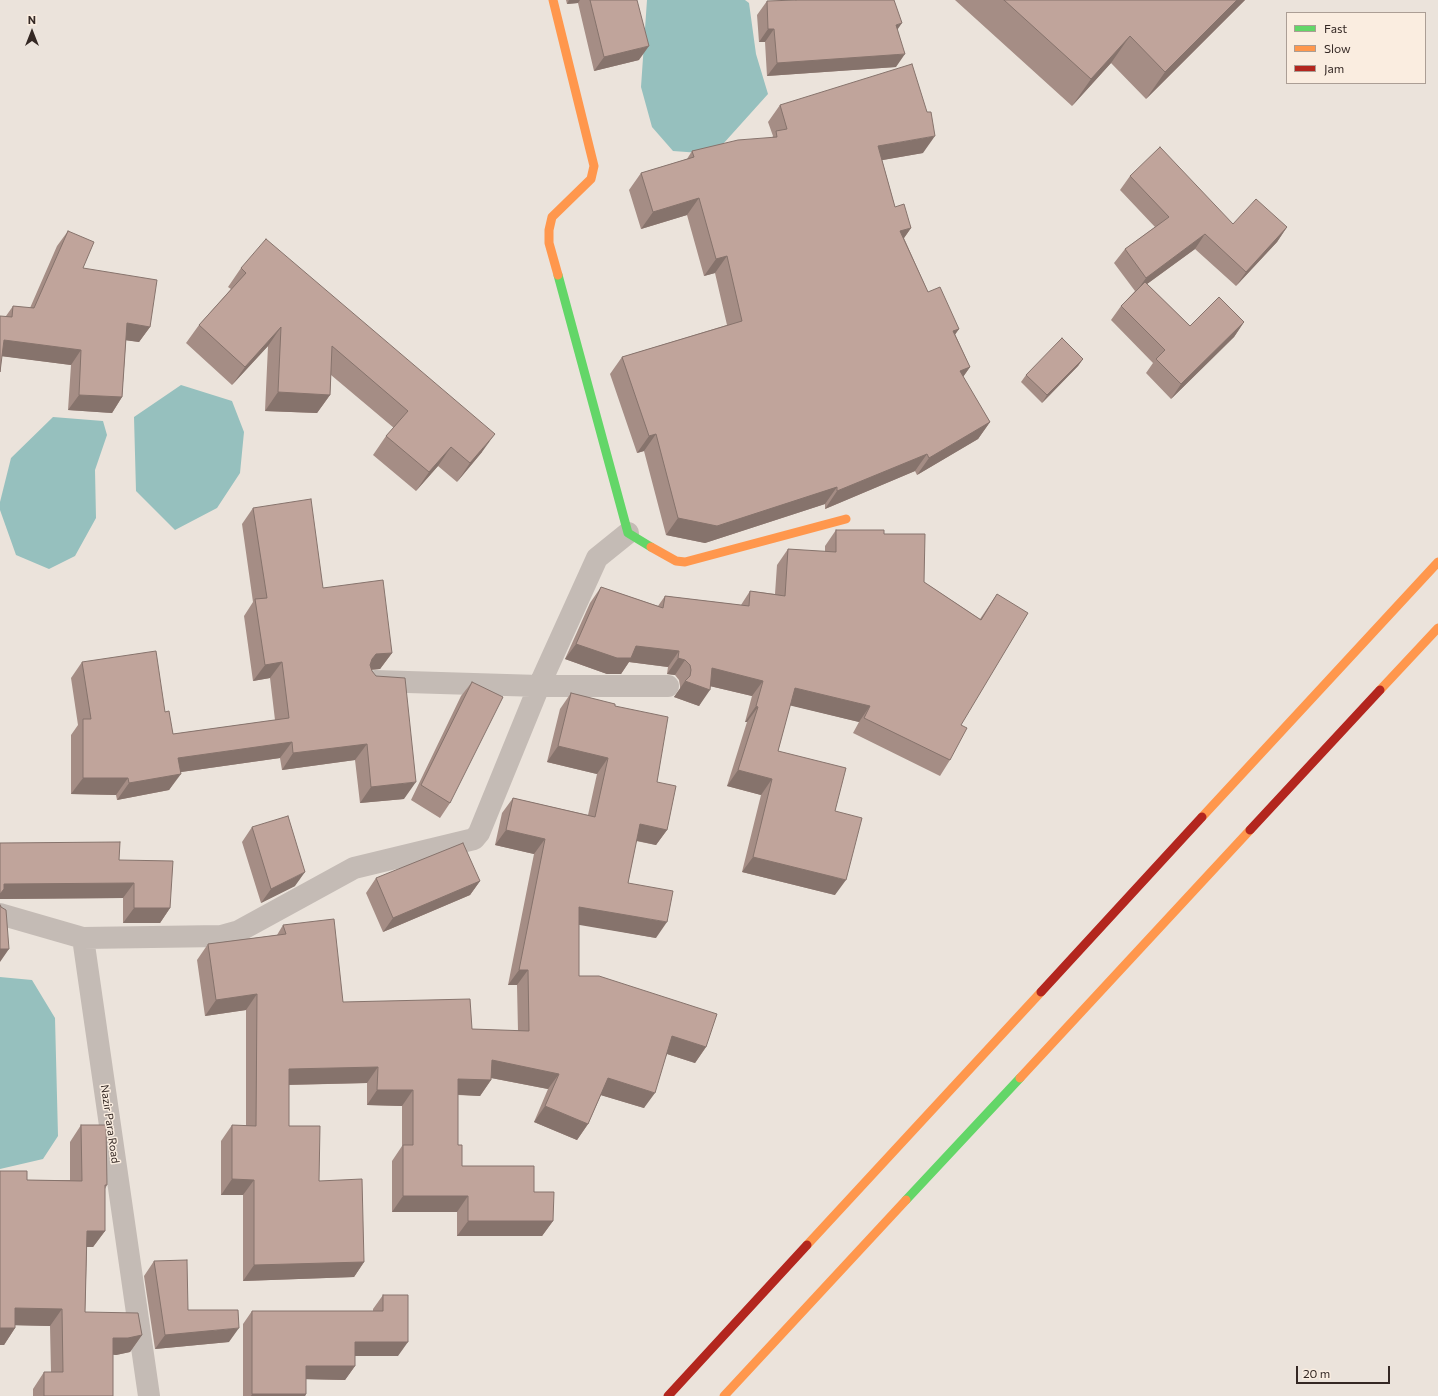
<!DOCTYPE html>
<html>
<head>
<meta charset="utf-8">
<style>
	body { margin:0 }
	#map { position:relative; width:1438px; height:1396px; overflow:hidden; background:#ebe3db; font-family:Commissioner,sans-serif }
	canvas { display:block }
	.legend { position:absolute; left:1286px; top:12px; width:140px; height:72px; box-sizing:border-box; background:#faede0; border:1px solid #ab9e95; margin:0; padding:5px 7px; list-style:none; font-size:12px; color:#342824 }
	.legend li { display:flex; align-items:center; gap:8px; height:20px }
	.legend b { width:20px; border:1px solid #ab9e95 }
	.north { position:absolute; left:12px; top:12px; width:40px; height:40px; -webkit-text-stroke:3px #faede0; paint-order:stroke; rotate:0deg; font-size:11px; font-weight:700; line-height:16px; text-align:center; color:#342824 }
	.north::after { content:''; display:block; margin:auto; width:14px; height:18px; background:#342824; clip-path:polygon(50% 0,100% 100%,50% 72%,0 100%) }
	.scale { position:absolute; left:1296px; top:1366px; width:94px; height:18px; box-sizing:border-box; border:2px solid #342824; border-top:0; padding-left:5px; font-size:12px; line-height:14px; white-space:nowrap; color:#342824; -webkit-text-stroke:3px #faede0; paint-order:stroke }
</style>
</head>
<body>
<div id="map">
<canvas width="1438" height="1396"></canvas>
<ul class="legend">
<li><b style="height:5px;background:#63d668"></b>Fast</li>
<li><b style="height:5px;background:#ff974d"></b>Slow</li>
<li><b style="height:5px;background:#b3261e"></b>Jam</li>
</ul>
<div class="north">N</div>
<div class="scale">20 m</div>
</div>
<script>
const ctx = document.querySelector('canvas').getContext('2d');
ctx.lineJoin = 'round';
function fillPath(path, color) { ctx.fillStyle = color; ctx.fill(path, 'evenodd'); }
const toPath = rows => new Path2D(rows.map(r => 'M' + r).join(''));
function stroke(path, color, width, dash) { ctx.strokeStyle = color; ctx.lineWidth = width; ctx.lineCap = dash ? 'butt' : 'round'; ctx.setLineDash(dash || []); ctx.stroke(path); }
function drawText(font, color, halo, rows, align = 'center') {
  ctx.font = font + ' Commissioner,sans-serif'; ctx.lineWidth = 3; ctx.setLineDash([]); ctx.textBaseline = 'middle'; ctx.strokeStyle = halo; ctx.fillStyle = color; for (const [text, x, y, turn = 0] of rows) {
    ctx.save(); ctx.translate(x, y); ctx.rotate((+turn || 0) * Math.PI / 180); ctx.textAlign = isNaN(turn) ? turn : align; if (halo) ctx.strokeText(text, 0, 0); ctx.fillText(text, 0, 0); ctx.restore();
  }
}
fillPath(toPath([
	[647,0,745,0,749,3,756,54,768,94,714,154,673,151,652,127,641,87],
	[181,385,232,401,244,432,240,473,217,508,175,530,136,491,134,417],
	[53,417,103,421,107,435,95,470,96,518,75,556,49,569,16,555,0,510,0,502,11,458],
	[0,977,32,980,55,1018,58,1136,43,1159,0,1169]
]), '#96c0be');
stroke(toPath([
	[375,681,539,686,668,686],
	[0,914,83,938,149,1396],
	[83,938,221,936,239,931,354,868,474,839,479,833,539,686,597,558,628,533]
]), '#c4bbb5', 22);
stroke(toPath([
	[558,275,628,533,651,547],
	[906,1200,1020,1078]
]), '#63d668', 9);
stroke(toPath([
	[553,0,594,166,591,179,552,217,549,230,549,243,558,275],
	[651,547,676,561,685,562,846,519],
	[1380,690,1438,628],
	[1202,817,1438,562],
	[1020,1078,1250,830],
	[807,1245,1041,992],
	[724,1396,906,1200]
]), '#ff974d', 9);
stroke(toPath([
	[1250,830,1380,690],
	[1041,992,1202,817],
	[668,1396,807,1245]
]), '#b3261e', 9);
fillPath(toPath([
	[566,0,637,0,639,60,594,71,578,3,567,4],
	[955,0,1245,0,1146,99,1111,63,1072,106],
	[767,1,897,29,896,67,767,76,765,42,759,42,757,15],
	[780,105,923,153,882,160,895,207,911,228,904,238,928,292,959,329,955,334,970,367,963,377,990,422,978,439,917,475,915,471,825,509,825,504,705,543,666,535,644,451,637,453,610,374,622,357,727,325,715,273,704,276,687,215,641,229,629,190,641,173,687,159,692,151,772,138,773,136,768,122],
	[1130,176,1233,224,1287,227,1277,242,1236,286,1195,249,1147,284,1190,326,1244,322,1234,337,1171,399,1146,373,1153,363,1111,320,1121,306,1135,291,1114,263,1125,249,1155,227,1120,190],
	[68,231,83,268,150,327,139,342,126,340,122,397,112,413,68,410,71,365,2,356,6,316,13,306,30,308,57,246],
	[241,268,482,452,457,482,438,466,416,491,373,455,386,436,394,428,331,375,330,395,317,413,265,411,268,346,232,385,186,343,199,325,231,289,228,287],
	[1083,359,1078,366,1042,403,1021,382,1026,375],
	[253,508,323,588,392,653,380,669,371,670,404,799,360,803,355,760,282,770,280,758,181,772,169,790,117,800,116,795,71,794,71,735,78,725,71,678,82,662,165,712,173,734,275,720,270,678,253,681,244,616,253,602,242,524],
	[836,530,884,534,924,582,980,619,997,594,950,760,940,776,853,733,859,722,790,705,778,751,835,811,835,895,742,872,761,795,727,786,747,722,745,722,752,696,710,686,699,706,674,697,680,689,680,686,679,680,675,675,667,674,668,667,629,662,621,674,607,674,565,659,590,603,601,587,658,606,665,596,741,605,750,591,775,594,777,565,788,549,825,552,825,546],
	[472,682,450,803,440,818,411,800,461,696],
	[571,693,615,706,657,782,667,830,656,845,636,841,628,883,656,938,579,924,579,976,706,1047,695,1063,667,1054,644,1108,601,1095,588,1124,577,1140,534,1122,548,1089,491,1078,491,1080,480,1096,458,1095,458,1145,462,1166,534,1192,553,1221,542,1236,457,1236,457,1212,392,1212,392,1161,402,1146,402,1106,367,1105,367,1083,289,1085,289,1126,364,1262,354,1277,243,1281,243,1195,221,1195,221,1141,232,1125,246,1126,246,1010,205,1016,197,960,208,944,277,935,283,925,343,1002,472,1029,518,1031,517,985,508,985,534,854,495,845,502,813,513,798,588,815,597,774,547,762,560,709],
	[252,827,295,886,261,903,242,842],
	[0,843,119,860,170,908,160,923,123,923,123,898,0,899],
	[376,878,480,881,470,895,383,932,366,893],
	[81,1125,107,1185,105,1189,105,1231,93,1247,87,1247,85,1312,142,1335,130,1352,116,1355,113,1354,113,1396,33,1396,33,1389,44,1372,51,1372,50,1326,15,1325,15,1328,4,1345,0,1345,27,1180,70,1180,70,1142],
	[154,1261,188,1310,229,1342,155,1349,144,1276],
	[383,1295,398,1356,355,1356,355,1366,345,1380,306,1379,306,1394,305,1396,243,1396,243,1324,252,1311,373,1311,373,1309]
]), '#a58d85');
fillPath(toPath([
	[569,0,580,0,578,3,567,4],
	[1237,0,1245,0,1146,99,1165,72],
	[902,23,893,36,896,25],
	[768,29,774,29,765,42,759,42],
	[1130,36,1111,63,1072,106,1091,79],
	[649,46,639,60,594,71,604,57],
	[905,54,896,67,767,76,777,63],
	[935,136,923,153,866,163,878,146],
	[699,198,687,215,641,229,653,212],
	[1287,227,1277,242,1236,286,1246,272],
	[911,228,899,245,900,231],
	[1205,234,1195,249,1136,292,1146,278],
	[727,256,715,273,704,276,716,259],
	[1244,322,1234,337,1171,399,1181,384],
	[127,323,150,327,139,342,116,339],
	[281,327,268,346,232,385,245,367],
	[959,329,947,346,953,331],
	[4,340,81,350,71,365,0,356],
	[1083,359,1078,366,1042,403,1047,395],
	[970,367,958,384,960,371],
	[278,392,330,395,317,413,265,411],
	[79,395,122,397,112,413,68,410],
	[990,422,978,439,917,475,929,458],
	[495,434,482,452,457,482,470,463],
	[656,434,644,451,637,453,649,436],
	[451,447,438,466,416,491,429,472],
	[927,454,915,471,825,509,837,491],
	[837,487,825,504,705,543,666,535,678,518],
	[576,644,636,646,679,651,668,667,629,662,621,674,607,674,565,659],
	[392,653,380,669,365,670,372,659,376,654],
	[678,658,685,660,675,675,667,674],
	[282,662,270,678,253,681,265,665],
	[712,668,763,681,752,696,701,684],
	[685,681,710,690,699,706,674,697],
	[795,688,870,706,859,722,784,704],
	[756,706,758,707,747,722,745,722],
	[292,742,280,758,167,774,178,758],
	[367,744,355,760,282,770,293,753],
	[558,746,608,758,597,774,547,762],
	[738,770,772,779,761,795,727,786],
	[181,774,169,790,117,800,129,783],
	[83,778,128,778,116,795,71,794],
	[416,782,404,799,360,803,371,787],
	[640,824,667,830,656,845,629,839],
	[506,830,545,839,534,854,495,845],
	[753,857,846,880,835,895,742,872],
	[305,872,295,886,261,903,271,889],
	[480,881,470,895,383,932,393,918],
	[134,883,123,898,0,899,0,889,4,884],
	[579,907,667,922,656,938,568,923],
	[134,908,170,908,160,923,123,923],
	[0,949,9,949,0,962],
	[519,970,528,970,517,985,508,985],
	[257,994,246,1010,205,1016,216,1000],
	[672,1036,706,1047,695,1063,661,1052],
	[492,1060,559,1074,548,1089,481,1076],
	[378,1067,367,1083,279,1085,289,1069],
	[608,1078,655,1093,644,1108,597,1094],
	[458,1079,491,1080,480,1096,447,1094],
	[377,1090,413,1090,402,1106,367,1105],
	[545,1106,588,1124,577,1140,534,1122],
	[232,1179,254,1180,243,1195,221,1195],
	[403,1196,468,1196,457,1212,392,1212],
	[468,1221,553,1221,542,1236,457,1236],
	[87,1231,105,1231,93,1247,76,1247],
	[364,1262,354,1277,243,1281,254,1265],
	[15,1308,62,1309,50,1326,4,1325],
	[0,1328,15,1328,4,1345,0,1345],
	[239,1328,229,1342,155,1349,165,1335],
	[142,1335,130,1352,116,1355,101,1354,113,1338],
	[355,1342,408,1342,398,1356,345,1356],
	[306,1366,355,1366,345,1380,297,1379],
	[252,1394,306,1394,305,1396,251,1396]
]), '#86736c');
const building = toPath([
	[590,0,637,0,649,46,604,57,590,0],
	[796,0,894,0,902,23,896,25,905,54,777,63,774,29,768,29,767,1,796,0],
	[1004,0,1237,0,1165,72,1130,36,1091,79,1004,0],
	[912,64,927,112,931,112,935,136,878,146,895,207,904,204,911,228,900,231,928,292,940,287,959,329,953,331,970,367,960,371,990,422,929,458,927,454,837,491,837,487,717,526,678,518,656,434,649,436,622,357,742,321,727,256,716,259,699,198,653,212,641,173,694,157,692,151,738,140,777,137,776,131,787,129,780,105,912,64],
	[1160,147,1233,224,1256,199,1287,227,1246,272,1205,234,1146,278,1125,249,1169,217,1130,176,1160,147],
	[68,231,94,242,83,268,157,280,150,327,127,323,122,397,79,395,81,350,4,340,0,372,0,316,12,317,13,306,34,308,68,231],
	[266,239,495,434,470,463,451,447,429,472,386,436,408,411,332,346,330,395,278,392,281,327,245,367,199,325,246,273,241,268,266,239],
	[1145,282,1190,326,1219,297,1244,322,1181,384,1156,359,1165,350,1121,306,1145,282],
	[1062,338,1083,359,1047,395,1026,375,1062,338],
	[311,499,323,588,383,580,392,653,376,654,372,659,370,665,372,671,376,676,405,678,416,782,371,787,367,744,293,753,292,742,178,758,181,774,129,783,128,778,83,778,83,719,91,719,82,662,156,651,165,712,169,711,173,734,289,718,282,662,265,665,255,599,267,598,253,508,311,499],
	[836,530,884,530,884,534,925,534,924,582,981,620,997,594,1028,613,961,725,967,728,950,760,864,718,870,706,795,688,778,751,846,768,835,811,862,818,846,880,753,857,772,779,738,770,758,707,756,706,763,681,712,668,710,690,685,681,690,676,691,670,690,665,685,660,678,658,679,651,636,646,631,658,617,658,576,644,601,587,663,608,665,596,749,606,750,591,785,596,788,549,836,552,836,530],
	[472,682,503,697,450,803,421,785,472,682],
	[571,693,615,704,615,706,668,717,657,782,676,786,667,830,640,824,628,883,673,891,667,922,579,907,579,976,599,976,717,1014,706,1047,672,1036,655,1093,608,1078,588,1124,545,1106,559,1074,492,1060,491,1080,458,1079,458,1145,462,1145,462,1166,534,1166,534,1192,554,1192,553,1221,468,1221,468,1196,403,1196,403,1145,413,1145,413,1090,377,1090,378,1067,289,1069,289,1126,320,1126,319,1181,362,1179,364,1262,254,1265,254,1180,232,1179,232,1125,256,1126,257,994,216,1000,208,944,286,934,283,925,334,919,343,1002,470,999,472,1029,529,1031,528,970,519,970,545,839,506,830,513,798,595,817,608,758,558,746,571,693],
	[288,816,305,872,271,889,252,827,288,816],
	[120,842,119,860,173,861,170,908,134,908,134,883,4,884,4,889,0,894,0,843,120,842],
	[463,843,480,881,393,918,376,878,463,843],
	[0,905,1,907,6,910,9,949,0,949,0,905],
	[81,1125,106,1125,107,1185,105,1185,105,1231,87,1231,85,1312,138,1313,142,1335,128,1338,113,1338,113,1396,44,1396,44,1372,63,1372,62,1309,15,1308,15,1328,0,1328,0,1171,27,1171,27,1180,82,1181,81,1125],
	[187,1260,188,1310,238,1310,239,1328,165,1335,154,1261,187,1260],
	[383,1295,408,1295,408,1342,355,1342,355,1366,306,1366,306,1394,252,1394,252,1311,383,1311,383,1295]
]);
fillPath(building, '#c0a49b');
stroke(building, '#86736c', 1);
drawText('11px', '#342824', '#faede0', [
	["Nazir Para Road",110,1124,82]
]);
</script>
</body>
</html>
